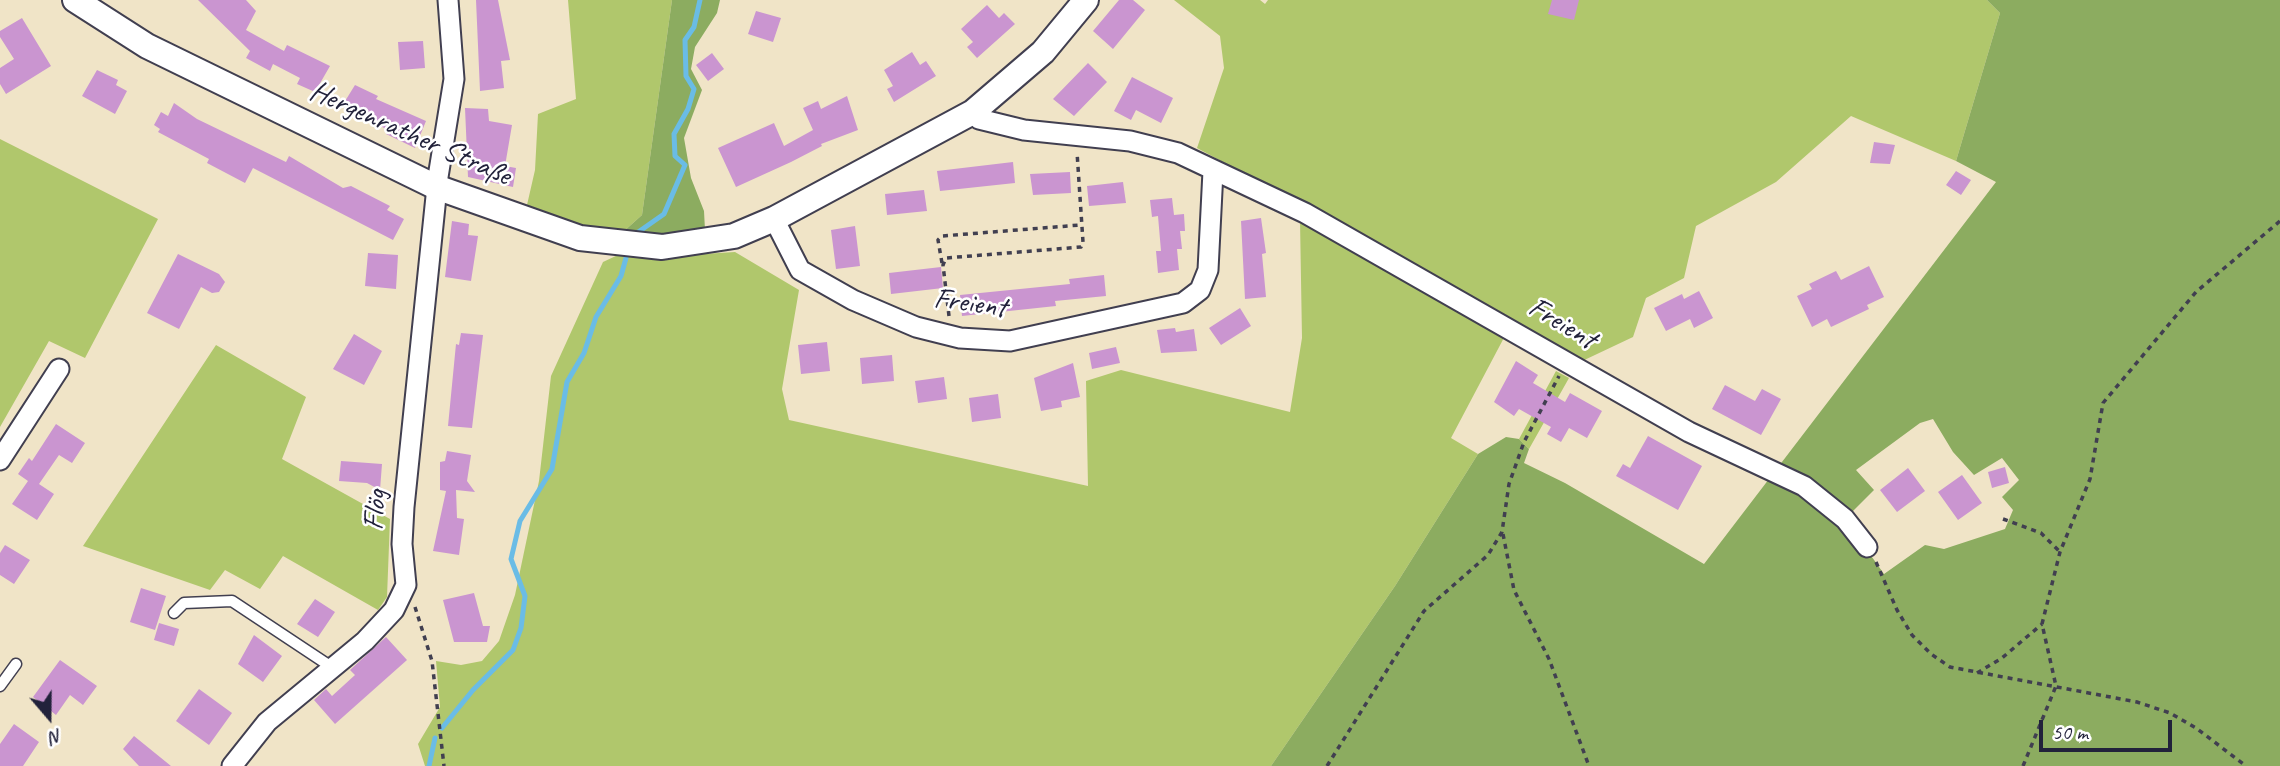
<!DOCTYPE html>
<html>
<head>
<meta charset="utf-8">
<style>
	body { margin:0 }
	#map { position:relative; width:2280px; height:766px; overflow:hidden; background:#f0e4c7; font-family:Caveat,sans-serif }
	canvas { display:block }
	.north { position:absolute; left:14px; top:682px; width:70px; height:70px; -webkit-text-stroke:5px #fff; paint-order:stroke; rotate:160deg; font-size:19px; font-weight:700; line-height:28px; text-align:center; color:#22223b }
	.north::after { content:''; display:block; margin:auto; width:24px; height:32px; background:#22223b; clip-path:polygon(50% 0,100% 100%,50% 72%,0 100%) }
	.scale { position:absolute; left:2039px; top:720px; width:133px; height:32px; box-sizing:border-box; border:4px solid #22223b; border-top:0; padding-left:9px; font-size:21px; line-height:24px; white-space:nowrap; color:#22223b; -webkit-text-stroke:5px #fff; paint-order:stroke }
</style>
</head>
<body>
<div id="map">
<canvas width="2280" height="766"></canvas>
<div class="north">N</div>
<div class="scale">50 m</div>
</div>
<script>
const ctx = document.querySelector('canvas').getContext('2d');
ctx.lineJoin = 'round';
function fillPath(path, color) { ctx.fillStyle = color; ctx.fill(path, 'evenodd'); }
const toPath = rows => new Path2D(rows.map(r => 'M' + r).join(''));
function stroke(path, color, width, dash) { ctx.strokeStyle = color; ctx.lineWidth = width; ctx.lineCap = dash ? 'butt' : 'round'; ctx.setLineDash(dash || []); ctx.stroke(path); }
function drawText(font, color, halo, rows, align = 'center') {
  ctx.font = font + ' Caveat,sans-serif'; ctx.lineWidth = 5; ctx.setLineDash([]); ctx.textBaseline = 'middle'; ctx.strokeStyle = halo; ctx.fillStyle = color; for (const [text, x, y, turn = 0] of rows) {
    ctx.save(); ctx.translate(x, y); ctx.rotate((+turn || 0) * Math.PI / 180); ctx.textAlign = isNaN(turn) ? turn : align; if (halo) ctx.strokeText(text, 0, 0); ctx.fillText(text, 0, 0); ctx.restore();
  }
}
fillPath(toPath([
	[568,0,672,0,642,215,623,232,597,230,527,205,535,170,538,114,576,99],
	[1174,0,1260,0,1265,4,1268,0,1987,0,2000,13,1956,161,1851,116,1776,182,1696,226,1684,278,1646,298,1633,337,1578,363,1299,203,1197,148,1224,68,1220,36],
	[0,139,158,219,85,358,49,341,0,427],
	[1300,220,1507,332,1451,438,1478,454,1395,586,1271,766,425,766,418,744,440,707,436,661,461,665,482,661,499,641,515,595,539,481,551,376,603,262,620,254,672,256,735,252,799,290,782,389,789,420,1088,486,1086,381,1121,370,1290,412,1302,338],
	[216,345,306,397,282,459,390,519,387,597,378,610,283,556,260,589,225,570,210,590,83,546],
	[1556,371,1569,378,1529,449,1519,439]
]), '#b0c76c');
fillPath(toPath([
	[672,0,720,0,717,13,695,47,691,69,702,90,684,138,691,178,704,211,705,230,667,237,623,232,642,215],
	[1987,0,2280,0,2280,766,1271,766,1395,586,1478,454,1506,437,1519,439,1529,449,1524,463,1565,483,1704,564,1996,182,1956,161,2000,13],
	[1933,419,1953,452,1974,475,2002,458,2019,480,2002,497,2013,510,2005,529,1944,549,1925,545,1884,574,1845,519,1874,490,1856,470,1920,423]
]), '#8cac60');
stroke(toPath([
	[634,235,664,214,685,165,675,156,674,134,688,109,694,89,686,76,685,40,694,27,700,0],
	[442,728,473,690,513,650,521,628,525,596,511,559,520,521,552,469,567,382,584,353,596,317,621,276,626,258],
	[429,766,435,738]
]), '#6abce6', 5);
fillPath(toPath([
	[198,0,246,0,256,11,246,30,284,51,287,45,330,66,315,92,297,84,300,78,273,64,270,71,246,58,250,51],
	[476,0,498,0,510,60,501,61,504,88,480,91],
	[1119,0,1133,0,1145,10,1113,49,1093,31],
	[1552,0,1579,0,1574,20,1548,14],
	[987,5,999,18,1004,13,1015,24,977,58,967,47,973,42,961,29],
	[756,11,781,18,773,42,748,34],
	[22,18,51,66,6,94,0,84,0,68,14,59,0,37,0,31],
	[423,41,425,68,400,70,398,42],
	[912,52,920,65,926,61,936,76,894,102,887,89,893,86,884,70],
	[712,53,724,69,708,81,696,65],
	[1088,63,1107,82,1074,116,1053,99],
	[97,70,118,80,116,85,127,91,115,114,82,96],
	[1132,77,1173,98,1161,123,1136,110,1131,120,1114,111],
	[355,85,378,96,376,99,426,121,415,148,386,134,388,130,342,106],
	[847,96,858,130,821,144,822,146,791,162,736,187,718,148,774,123,784,146,813,130,803,108,818,101,821,109],
	[174,103,197,119,286,162,289,156,343,188,351,186,390,206,387,210,404,219,393,240,253,168,245,183,207,163,209,159,158,132,160,129,154,125,161,112,168,116],
	[465,108,488,109,489,121,512,125,505,166,516,168,513,187,468,177],
	[1874,142,1895,145,1890,164,1870,163],
	[1013,162,1015,183,940,191,937,171],
	[1956,171,1971,180,1961,195,1946,185],
	[1070,172,1071,193,1033,195,1030,174],
	[1123,182,1126,203,1089,206,1087,186],
	[924,190,927,211,887,215,885,194],
	[1172,198,1174,215,1184,214,1185,231,1180,231,1182,249,1177,249,1179,270,1158,273,1156,251,1161,251,1158,216,1152,217,1150,200],
	[1261,218,1266,253,1262,254,1266,297,1245,299,1241,221],
	[452,221,469,224,468,235,478,236,471,281,445,277],
	[855,226,860,266,836,269,831,230],
	[368,253,398,255,396,289,365,286],
	[178,254,219,274,225,282,219,292,212,293,201,287,179,329,147,313],
	[1869,266,1884,297,1867,305,1869,309,1831,327,1827,319,1812,327,1797,296,1812,289,1809,284,1836,271,1841,280],
	[941,267,943,288,891,294,889,273],
	[1104,275,1106,296,1055,301,1056,306,962,316,960,295,1070,284,1069,279],
	[1699,291,1713,318,1694,328,1690,319,1666,331,1654,308,1682,294,1684,299],
	[1240,308,1251,326,1221,345,1209,328],
	[1175,328,1176,332,1194,329,1197,351,1161,353,1157,330],
	[461,333,483,335,472,428,448,426,456,344,459,345],
	[354,334,382,351,364,385,333,369],
	[827,342,830,371,801,374,798,345],
	[1116,347,1120,363,1092,369,1089,353],
	[892,355,894,381,862,384,860,358],
	[1516,361,1538,375,1533,383,1565,402,1570,393,1602,411,1587,438,1569,428,1561,442,1547,434,1551,427,1519,409,1514,416,1494,402],
	[1073,363,1080,397,1061,401,1062,407,1041,411,1034,378],
	[944,377,947,399,918,403,915,381],
	[1725,385,1755,401,1762,389,1781,399,1761,435,1712,409],
	[998,394,1001,418,972,422,969,398],
	[56,424,85,443,72,463,59,455,39,484,54,494,37,520,12,504,28,481,18,474,29,458,32,461],
	[1648,436,1702,466,1678,510,1616,476,1623,464,1630,468],
	[447,451,471,455,467,481,475,492,456,490,457,518,464,519,459,555,433,551,446,491,440,490,440,462,445,461],
	[341,461,382,464,380,490,367,483,339,481],
	[2005,467,2009,483,1992,488,1988,472],
	[1908,468,1925,491,1897,512,1880,490],
	[1962,475,1982,503,1958,520,1938,492],
	[5,545,30,560,14,584,0,575,0,553],
	[141,588,166,596,155,630,130,622],
	[474,593,483,626,490,626,487,642,454,642,443,600],
	[315,599,335,612,318,637,297,624],
	[159,623,179,629,174,646,154,640],
	[254,635,282,656,263,682,238,664],
	[386,637,407,660,335,724,314,700,326,689,332,696,355,675,350,670],
	[60,660,97,686,83,705,70,695,56,715,33,697],
	[199,689,232,713,209,745,176,721],
	[14,724,39,742,23,766,0,766,0,744],
	[134,736,171,766,139,766,123,749]
]), '#ca95d0');
const service = toPath([
	[174,613,184,603,232,601,333,668],
	[0,686,16,664]
]);
const minor = toPath([
	[973,112,979,119,1024,130,1130,141,1178,153,1305,213,1689,432,1804,486,1845,519,1867,547],
	[774,219,800,270,853,300,916,327,960,338,1010,341,1183,303,1200,290,1208,270,1213,171],
	[0,460,59,369],
	[232,766,267,722,365,641,394,610,406,585,402,544,404,507,438,177,454,79,448,0]
]);
const tertiary = toPath([
	[75,0,147,46,436,187,580,238,662,247,734,236,774,219,973,112,1043,52,1086,0]
]);
stroke(service, '#413f50', 13);
stroke(minor, '#413f50', 23);
stroke(tertiary, '#413f50', 28);
stroke(toPath([
	[942,263,938,240,942,236,1080,225],
	[949,316,943,265,946,258,1081,247,1083,242,1077,152],
	[2003,519,2041,533,2060,552],
	[1503,534,1514,590,1549,659,1589,766],
	[1876,562,1897,610,1912,635,1931,654,1950,667,2137,702,2170,713,2196,728,2246,766],
	[415,607,432,661,444,766],
	[1977,673,2002,658,2042,624],
	[1327,766,1424,611,1488,555,1502,532,1509,484,1524,442,1559,376],
	[2023,766,2056,686,2042,624,2060,552,2090,479,2103,403,2196,292,2280,221]
]), '#413f50', 3.5, [5, 5]);
stroke(service, '#fff', 10);
stroke(minor, '#fff', 19);
stroke(tertiary, '#fff', 24);
drawText('30px', '#22223b', '#fff', [
	["Hergenrather Straße",410,134,24],
	["Freient",970,304,8],
	["Freient",1562,324,31],
	["Flög",376,510,-85]
]);
</script>
</body>
</html>
